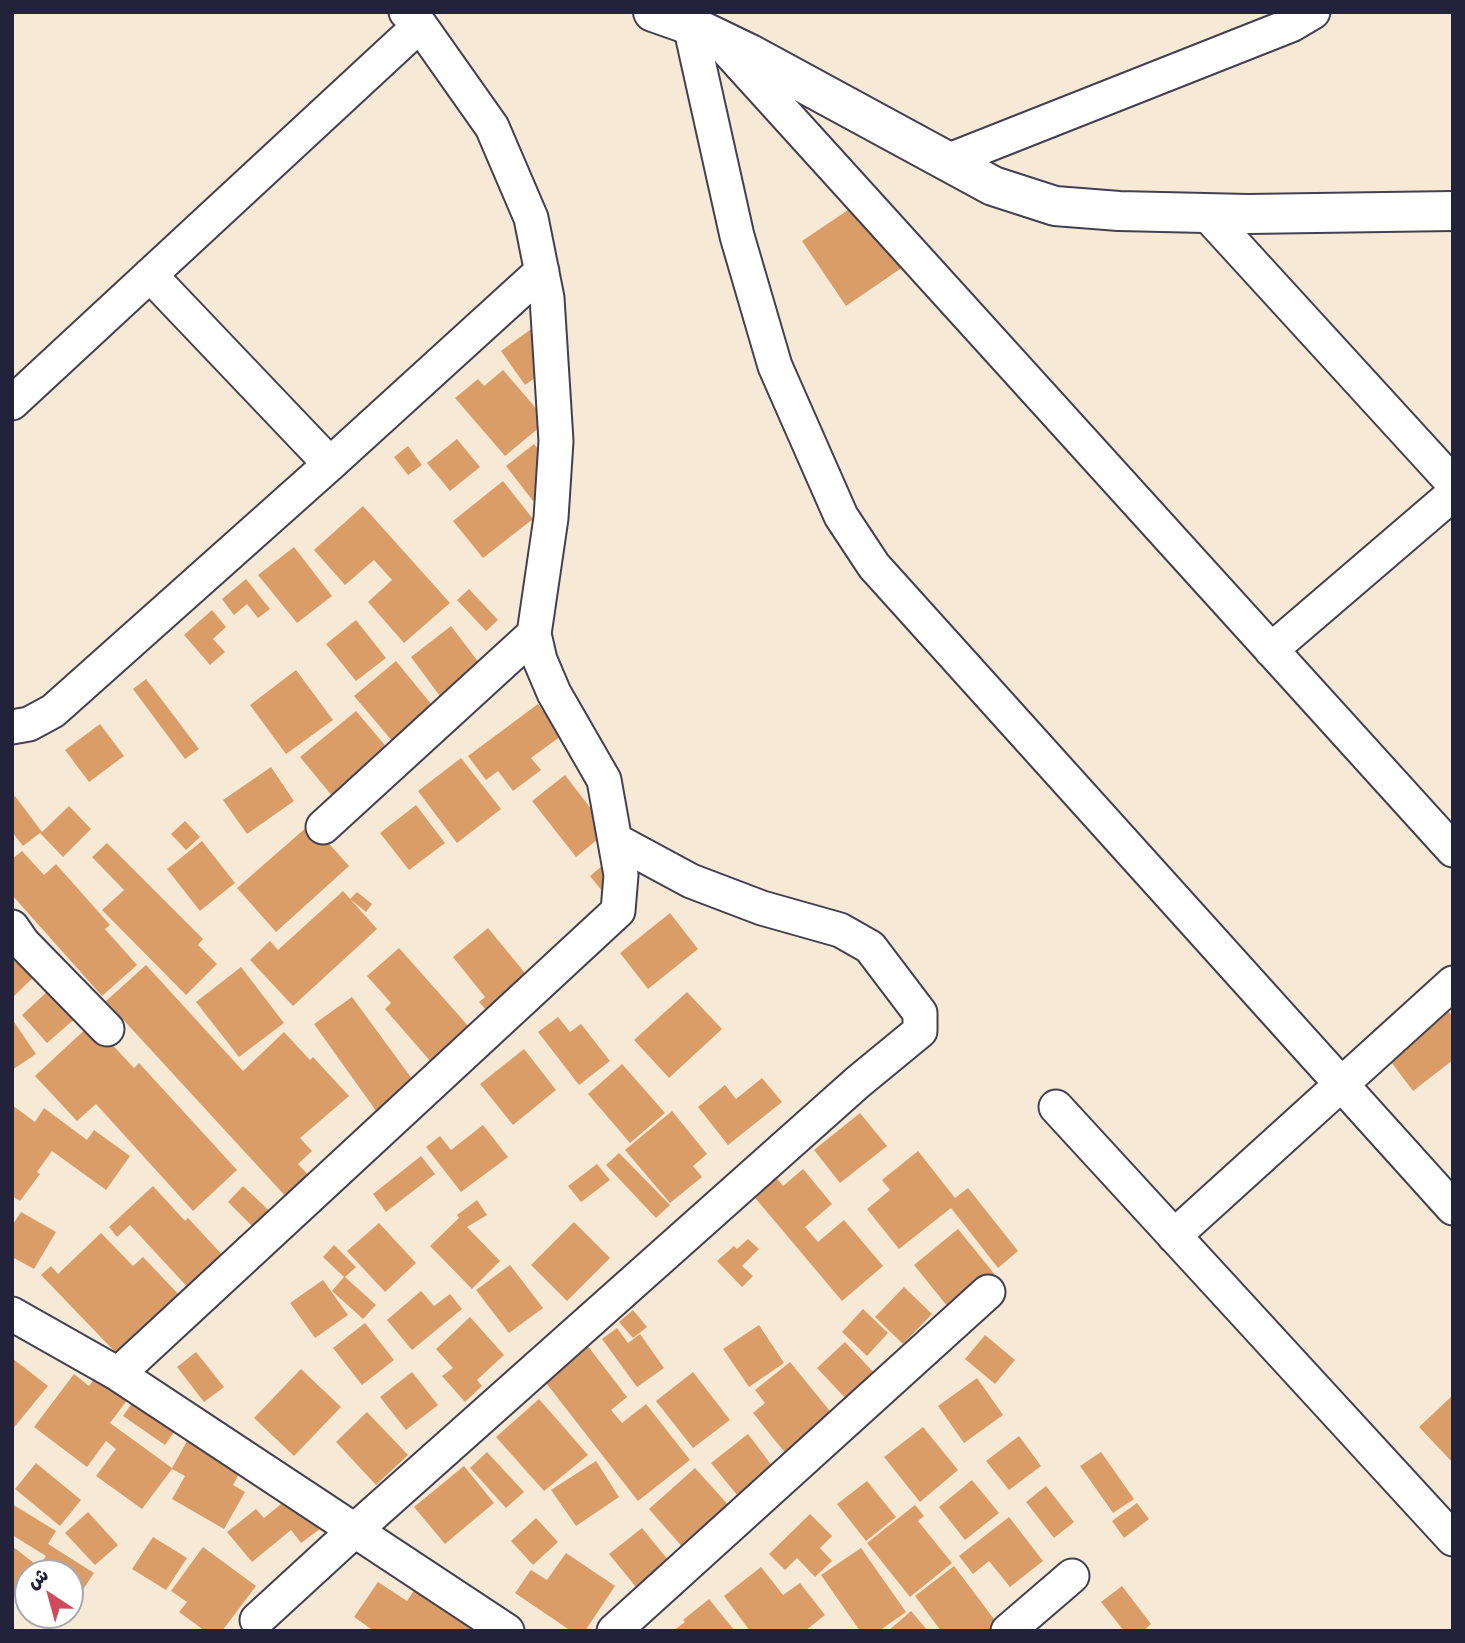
<!DOCTYPE html>
<html>
<head>
<meta charset="utf-8">
<style>
	body { margin:0 }
	#map { position:relative; width:1465px; height:1643px; overflow:hidden; background:#f6ead6; font-family:"Shantell Sans","Playpen Sans Arabic",sans-serif }
	canvas { display:block }
	.frame { position:absolute; inset:0; border:14px solid #22223b; pointer-events:none }
	.north { position:absolute; left:14px; top:1559px; width:70px; height:70px; box-sizing:border-box; background:#fff; border:2px solid #a7a7b1; border-radius:50%; rotate:324deg; font-size:19px; font-weight:700; line-height:28px; text-align:center; color:#22223b }
	.north::after { content:''; display:block; margin:auto; width:24px; height:32px; background:#d1495b; clip-path:polygon(50% 0,100% 100%,50% 72%,0 100%) }
</style>
</head>
<body>
<div id="map">
<canvas width="1465" height="1643"></canvas>
<div class="frame"></div>
<div class="north">ش</div>
</div>
<script>
const ctx = document.querySelector('canvas').getContext('2d');
ctx.lineJoin = 'round';
function fillPath(path, color) { ctx.fillStyle = color; ctx.fill(path, 'evenodd'); }
const toPath = rows => new Path2D(rows.map(r => 'M' + r).join(''));
function stroke(path, color, width, dash) { ctx.strokeStyle = color; ctx.lineWidth = width; ctx.lineCap = dash ? 'butt' : 'round'; ctx.setLineDash(dash || []); ctx.stroke(path); }
fillPath(toPath([
	[860,202,903,267,846,306,802,241],
	[538,324,563,358,525,385,501,351],
	[503,370,547,421,505,456,455,398,478,379,484,386],
	[457,439,480,467,450,491,427,463],
	[534,444,562,477,533,501,506,466],
	[408,446,422,465,408,475,394,457],
	[503,481,533,519,483,558,453,521],
	[363,506,450,603,404,643,368,602,392,580,374,560,345,585,314,550],
	[294,547,332,596,297,623,258,575],
	[246,579,270,609,258,618,247,604,234,615,222,599],
	[469,589,498,620,486,631,457,600],
	[212,610,226,627,213,639,225,652,210,665,184,635],
	[356,620,386,658,356,681,326,644],
	[451,626,489,676,448,707,411,657],
	[396,661,440,715,399,749,354,696],
	[296,670,333,720,286,754,250,705],
	[146,679,199,749,185,759,133,689],
	[538,704,561,736,531,758,541,770,513,791,498,771,486,780,468,756],
	[356,711,394,756,338,803,300,757],
	[100,724,124,756,89,782,65,750],
	[461,758,501,809,457,843,418,791],
	[271,767,294,801,247,834,223,800],
	[565,775,608,831,576,857,532,801],
	[15,796,42,832,69,806,91,829,63,857,40,833,23,846,12,832,12,799],
	[416,805,445,843,409,870,380,833],
	[316,819,323,837,349,866,276,932,237,888],
	[185,821,200,837,186,850,171,834],
	[202,841,235,883,200,911,167,869],
	[107,843,203,939,198,945,217,964,186,995,102,910,124,890,92,857],
	[22,851,44,875,56,864,110,925,105,929,137,965,102,996,12,895,12,859],
	[608,861,606,896,590,876],
	[343,891,377,929,293,1006,250,960,270,941,278,950],
	[357,892,372,904,366,912,350,899],
	[670,913,698,949,648,989,620,953],
	[488,928,529,978,488,1012,479,1002,485,997,453,957],
	[12,933,45,966,12,998],
	[399,948,470,1028,431,1062,385,1009,391,1003,367,976],
	[146,965,243,1071,284,1032,310,1060,313,1057,349,1096,300,1138,312,1151,298,1164,312,1179,289,1200,106,1001],
	[241,967,284,1023,239,1057,196,1002],
	[52,987,78,1016,47,1043,22,1015],
	[687,992,722,1029,669,1078,634,1040],
	[1437,996,1453,1017,1453,1060,1413,1091,1376,1042],
	[352,997,418,1087,379,1115,314,1024],
	[558,1017,570,1032,581,1024,610,1061,579,1085,538,1032],
	[12,1019,36,1054,12,1070],
	[92,1023,134,1068,139,1063,237,1170,193,1211,96,1104,77,1121,35,1076],
	[524,1049,556,1090,513,1125,480,1084],
	[622,1064,665,1113,630,1143,588,1094],
	[762,1078,782,1102,728,1145,698,1107,725,1085,736,1099],
	[12,1105,35,1122,44,1108,87,1140,94,1130,130,1156,106,1190,52,1151,37,1172,40,1174,20,1201,12,1196],
	[672,1111,707,1154,693,1166,702,1177,670,1203,625,1150],
	[860,1113,887,1146,840,1183,814,1150],
	[483,1125,508,1157,461,1192,426,1147,440,1136,451,1150],
	[918,1151,955,1198,968,1188,1018,1251,998,1268,951,1208,899,1249,867,1209,890,1190,882,1180],
	[619,1153,670,1205,656,1218,606,1165],
	[421,1156,435,1174,386,1212,373,1194],
	[597,1164,610,1180,581,1202,568,1186],
	[803,1169,832,1204,805,1227,818,1242,844,1220,883,1266,842,1301,751,1193,773,1174,783,1186],
	[153,1186,185,1221,188,1218,228,1261,193,1293,130,1225,117,1237,109,1227],
	[243,1186,279,1220,263,1237,228,1202],
	[477,1200,487,1215,467,1227,500,1261,472,1289,430,1246,459,1218,457,1215],
	[21,1212,56,1232,34,1269,12,1257,12,1226],
	[574,1222,610,1258,567,1301,531,1265],
	[379,1223,416,1263,385,1292,347,1251],
	[958,1229,996,1276,952,1312,914,1265],
	[101,1233,133,1266,143,1257,183,1299,120,1357,41,1275,51,1266,58,1274],
	[748,1239,759,1249,742,1266,753,1276,742,1287,717,1261,734,1246,737,1249],
	[334,1245,356,1267,345,1277,376,1305,363,1319,332,1291,344,1277,323,1257],
	[510,1265,543,1308,509,1333,476,1290],
	[323,1280,348,1315,315,1338,290,1303],
	[904,1287,932,1314,903,1344,875,1317],
	[421,1291,434,1306,450,1294,462,1309,412,1350,387,1320],
	[863,1309,888,1333,867,1356,842,1332],
	[633,1310,647,1327,633,1338,619,1322],
	[470,1317,504,1355,477,1380,482,1386,465,1402,442,1376,453,1368,436,1349],
	[365,1323,394,1360,362,1385,333,1348],
	[759,1325,784,1363,749,1387,723,1349],
	[617,1328,628,1343,640,1334,664,1368,637,1387,602,1339],
	[985,1335,1015,1360,995,1384,965,1359],
	[845,1342,877,1376,849,1402,817,1368],
	[587,1345,627,1397,611,1410,622,1423,646,1404,690,1460,638,1501,543,1379],
	[196,1352,224,1387,204,1402,177,1367],
	[12,1358,48,1386,12,1430],
	[790,1362,838,1421,790,1459,753,1413,765,1403,755,1390],
	[301,1369,341,1407,294,1456,254,1418],
	[99,1372,131,1395,110,1423,172,1468,190,1436,243,1466,233,1485,245,1492,224,1529,172,1499,185,1476,172,1469,142,1509,96,1476,116,1449,106,1441,87,1467,34,1427,74,1374,89,1386],
	[412,1372,438,1405,406,1430,380,1397],
	[693,1372,730,1420,693,1448,656,1401],
	[977,1378,1003,1415,964,1443,938,1406],
	[1453,1395,1453,1463,1419,1427],
	[137,1396,179,1425,165,1445,123,1416],
	[539,1399,588,1455,544,1491,496,1437],
	[367,1412,408,1455,376,1485,336,1442],
	[923,1427,958,1470,920,1502,884,1457],
	[748,1434,773,1467,737,1495,711,1463],
	[1019,1436,1041,1466,1009,1490,986,1461],
	[487,1452,524,1492,506,1508,470,1468],
	[1101,1452,1134,1499,1113,1513,1080,1466],
	[596,1461,619,1497,576,1526,551,1490],
	[36,1463,81,1500,60,1526,15,1489],
	[464,1466,494,1503,445,1544,414,1507],
	[695,1468,731,1508,685,1550,649,1509],
	[972,1480,999,1513,965,1540,939,1507],
	[867,1481,896,1517,866,1541,837,1504],
	[1046,1486,1074,1522,1054,1538,1026,1502],
	[292,1495,320,1529,301,1543,291,1530,252,1562,227,1532,256,1509,264,1518],
	[1137,1503,1149,1519,1124,1538,1112,1521],
	[12,1504,56,1531,48,1544,94,1573,82,1591,70,1583,70,1573,53,1573,40,1565,46,1556,12,1535],
	[915,1505,924,1516,918,1521,952,1563,910,1597,867,1543],
	[88,1512,118,1545,95,1565,65,1533],
	[810,1514,832,1536,820,1548,832,1561,815,1577,797,1558,785,1570,769,1554],
	[1009,1517,1043,1561,1010,1587,989,1561,973,1574,959,1556],
	[536,1518,558,1542,533,1565,511,1541],
	[642,1528,669,1561,636,1587,609,1554],
	[153,1537,187,1558,166,1590,132,1569],
	[12,1546,39,1567,34,1573,28,1573,28,1581,16,1596,12,1593],
	[203,1547,256,1586,222,1631,205,1631,179,1612,187,1602,171,1591],
	[861,1548,906,1612,879,1631,860,1631,821,1575],
	[566,1553,615,1586,585,1631,571,1631,515,1593,531,1570,547,1580],
	[954,1566,1000,1627,995,1631,941,1631,915,1596],
	[761,1567,783,1595,800,1583,825,1615,805,1631,750,1631,724,1596],
	[378,1582,407,1601,415,1589,473,1627,470,1631,374,1631,354,1617],
	[1122,1586,1151,1624,1143,1631,1124,1631,1101,1602],
	[709,1599,735,1631,673,1631,685,1622,683,1620],
	[911,1611,928,1631,888,1631]
]), '#db9d67');
const minor = toPath([
	[690,25,737,236,775,366,841,516,874,566,1453,1208],
	[721,43,1453,850],
	[947,161,1291,25,1313,12],
	[1206,213,1453,483],
	[150,275,330,464],
	[12,403,420,25],
	[1271,650,1453,494],
	[12,727,29,724,53,711,330,464,542,271],
	[323,827,534,634],
	[12,927,23,943,107,1029],
	[1056,1107,1453,1539],
	[1174,1236,1453,983],
	[12,1314,118,1374,507,1631],
	[118,1374,618,911,621,875,604,780,554,693,540,660,534,634,551,518,556,441,547,298,531,218,492,127,420,25,406,12],
	[257,1620,354,1531,858,1082,920,1031,920,1013,870,947,840,930,762,908,691,881,615,840],
	[614,1631,988,1292],
	[1008,1631,1072,1576]
]);
const tertiary = toPath([
	[653,12,690,25,750,54,993,186,1055,206,1119,211,1248,214,1453,211]
]);
stroke(minor, '#424052', 37);
stroke(tertiary, '#424052', 42);
stroke(minor, '#fff', 33);
stroke(tertiary, '#fff', 38);
</script>
</body>
</html>
